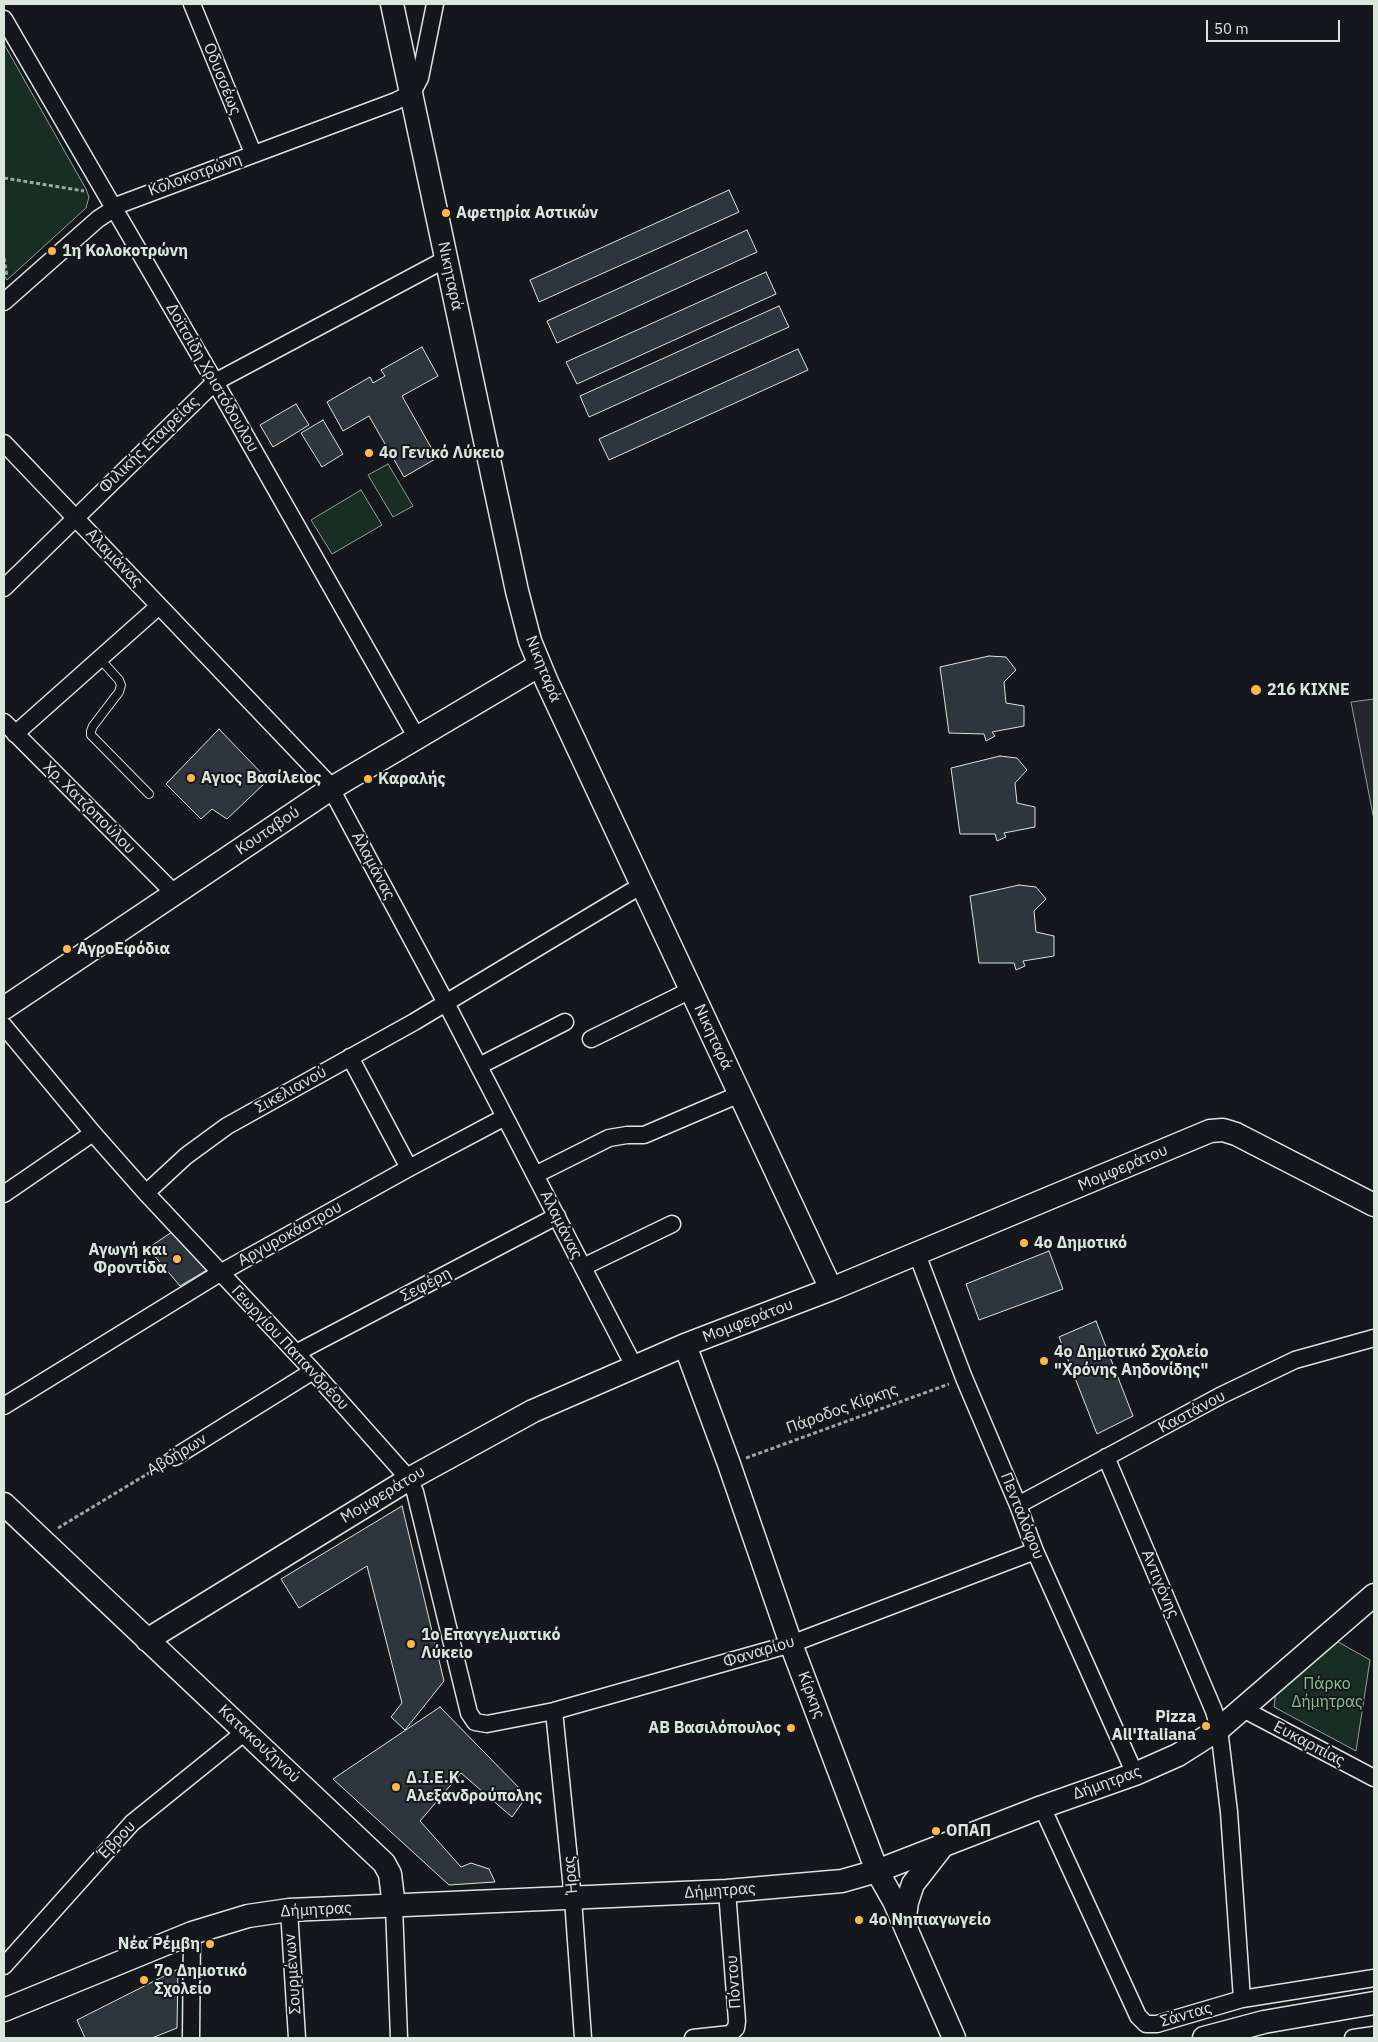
<!DOCTYPE html>
<html>
<head>
<meta charset="utf-8">
<style>
	body { margin:0 }
	#map { position:relative; width:1378px; height:2042px; overflow:hidden; background:#14181c; font-family:"IBM Plex Sans",sans-serif }
	canvas { display:block }
	.frame { position:absolute; inset:0; border:5px solid #d8e6dc; pointer-events:none }
	.scale { position:absolute; left:1206px; top:20px; width:134px; height:22px; box-sizing:border-box; border:2px solid #d8e6dc; border-top:0; padding-left:6px; font-size:15px; line-height:18px; white-space:nowrap; color:#d8e6dc; -webkit-text-stroke:4px #14181c; paint-order:stroke }
</style>
</head>
<body>
<div id="map">
<canvas width="1378" height="2042"></canvas>
<div class="frame"></div>
<div class="scale">50 m</div>
</div>
<script>
const ctx = document.querySelector('canvas').getContext('2d');
ctx.lineJoin = 'round';
function fillPath(path, color) { ctx.fillStyle = color; ctx.fill(path, 'evenodd'); }
const toPath = rows => new Path2D(rows.map(r => 'M' + r).join(''));
function stroke(path, color, width, dash) { ctx.strokeStyle = color; ctx.lineWidth = width; ctx.lineCap = dash ? 'butt' : 'round'; ctx.setLineDash(dash || []); ctx.stroke(path); }
function drawText(font, color, halo, rows, align = 'center') {
  ctx.font = font + ' "IBM Plex Sans",sans-serif'; ctx.lineWidth = 4; ctx.setLineDash([]); ctx.textBaseline = 'middle'; ctx.strokeStyle = halo; ctx.fillStyle = color; for (const [text, x, y, turn = 0] of rows) {
    ctx.save(); ctx.translate(x, y); ctx.rotate((+turn || 0) * Math.PI / 180); ctx.textAlign = isNaN(turn) ? turn : align; if (halo) ctx.strokeText(text, 0, 0); ctx.fillText(text, 0, 0); ctx.restore();
  }
}
const green = toPath([
	[4,44,86,189,89,197,86,208,7,280,4,275,4,44],
	[388,464,413,506,393,517,368,475,388,464],
	[361,490,382,525,332,554,311,520,361,490],
	[1333,1639,1370,1660,1356,1751,1274,1707,1276,1691,1333,1639]
]);
fillPath(green, '#1a2d24');
stroke(green, '#939e99', 1);
const parking = toPath([
	[1374,699,1374,820,1351,702,1374,699]
]);
fillPath(parking, '#24282b');
stroke(parking, '#939e99', 1);
const building = toPath([
	[729,190,739,212,539,302,530,280,729,190],
	[747,230,757,252,557,343,547,321,747,230],
	[766,272,776,294,577,384,566,362,766,272],
	[779,306,789,327,589,417,580,396,779,306],
	[422,347,438,376,402,396,437,458,404,477,369,416,343,431,327,402,370,377,373,383,385,376,381,370,422,347],
	[798,349,808,370,609,460,599,439,798,349],
	[296,404,309,425,273,447,260,425,296,404],
	[323,420,343,454,322,467,301,433,323,420],
	[989,656,1006,657,1016,670,1004,682,1006,703,1024,706,1024,726,992,732,995,736,986,741,984,734,949,733,940,667,989,656],
	[219,729,268,780,227,819,212,809,201,819,166,784,219,729],
	[1000,756,1017,758,1027,770,1015,783,1017,803,1035,807,1035,827,1004,833,1006,837,997,841,995,834,960,834,951,768,1000,756],
	[1019,885,1036,887,1046,899,1034,911,1036,932,1054,936,1054,956,1023,961,1025,966,1016,970,1014,963,979,963,970,896,1019,885],
	[172,1232,207,1270,180,1286,148,1248,172,1232],
	[1049,1251,1063,1289,979,1320,966,1284,1049,1251],
	[1096,1321,1133,1416,1097,1434,1059,1337,1096,1321],
	[402,1506,444,1681,405,1730,391,1717,402,1703,367,1566,299,1608,281,1579,402,1506],
	[440,1707,527,1796,512,1817,461,1773,420,1821,461,1867,471,1863,489,1869,495,1882,449,1885,333,1779,440,1707],
	[178,1969,177,2028,152,2038,85,2038,77,2020,178,1969]
]);
fillPath(building, '#2c363c');
stroke(building, '#d8e6dc', 1);
const lane = toPath([
	[100,659,119,680,121,685,119,692,93,726,91,731,91,735,149,794]
]);
const street = toPath([
	[192,4,253,153],
	[4,19,215,382,417,738],
	[4,302,98,219,121,204,396,101,412,93,420,78,435,4],
	[4,443,328,783,446,1003,634,1366],
	[4,588,215,382,446,259],
	[4,722,175,894],
	[15,734,159,606],
	[4,1026,93,1133,146,1193,313,1371,409,1479,415,1492,469,1713,475,1722,487,1724,554,1711,791,1644,1035,1551],
	[591,1039,691,990],
	[350,1057,409,1168],
	[479,1066,565,1022],
	[535,1175,609,1138,627,1135,644,1135,740,1094],
	[146,1193,186,1156,227,1126,414,1022,642,885],
	[4,1194,93,1133],
	[917,1254,964,1378,1018,1505,1035,1551,1135,1774],
	[583,1267,672,1224],
	[296,1353,557,1216],
	[4,1406,220,1273,409,1168,505,1117],
	[175,1457,313,1371],
	[1106,1457,1214,1711,1219,1729,1229,1812,1242,1999],
	[1018,1505,1220,1396,1295,1360,1374,1338],
	[1243,1709,1374,1778],
	[554,1711,573,1899,583,2038],
	[1042,1807,1138,2016,1146,2024,1157,2024,1242,1999,1374,1978],
	[394,1906,399,2038],
	[289,1910,297,2038],
	[4,1966,132,1823,246,1731],
	[191,2038,192,1933],
	[693,2038,730,2034,736,2028,737,2021,727,1891],
	[1353,2038,1374,2035]
]);
const secondary = toPath([
	[392,4,517,591,530,641,547,682,831,1289],
	[4,1008,332,788,540,665],
	[685,1345,729,1464,791,1644,877,1871,894,1901,954,2038],
	[4,1504,384,1863,390,1874,394,1906],
	[147,1640,409,1479,533,1411,685,1345,834,1288,1210,1131,1223,1130,1236,1134,1374,1205],
	[904,1924,907,1902,913,1884,941,1848],
	[4,2010,192,1933,248,1916,289,1910,727,1891,842,1881,877,1871,1042,1807,1135,1774,1178,1755,1219,1729,1374,1595],
	[1204,2038,1264,2022,1374,2003]
]);
stroke(lane, '#d8e6dc', 10);
stroke(street, '#d8e6dc', 19);
stroke(secondary, '#d8e6dc', 25);
stroke(toPath([
	[4,178,84,191],
	[4,258,7,277],
	[746,1458,949,1384],
	[58,1528,162,1465]
]), '#9da8a2', 3, [4, 2.5]);
stroke(lane, '#14181c', 8);
stroke(street, '#14181c', 16);
stroke(secondary, '#14181c', 22);
for (const [x, y, r, color] of [
	[446,213,5,"#ffb74d"],
	[52,251,5,"#ffb74d"],
	[369,453,5,"#ffb74d"],
	[1256,690,6,"#ffb74d"],
	[191,778,5,"#ffb74d"],
	[368,779,5,"#ffb74d"],
	[67,949,5,"#ffb74d"],
	[1024,1243,5,"#ffb74d"],
	[177,1259,5,"#ffb74d"],
	[1044,1361,5,"#ffb74d"],
	[411,1644,5,"#ffb74d"],
	[1206,1726,5,"#ffb74d"],
	[791,1728,5,"#ffb74d"],
	[396,1787,5,"#ffb74d"],
	[936,1831,5,"#ffb74d"],
	[859,1920,5,"#ffb74d"],
	[210,1944,5,"#ffb74d"],
	[144,1980,5,"#ffb74d"]
]) { const dot = new Path2D(); dot.arc(x, y, r, 0, 2 * Math.PI); ctx.fillStyle = color; ctx.fill(dot); stroke(dot, '#14181c', 2); }
drawText('16px', '#d8e6dc', '#14181c', [
	["Οδυσσέως",222,79,68],
	["Κολοκοτρώνη",195,175,-20],
	["Νικηταρά",450,276,78],
	["Δοϊτσίδη Χριστόδουλου",212,378,60],
	["Φιλικής Εταιρείας",149,445,-44],
	["Αλαμάνας",114,558,46],
	["Νικηταρά",543,669,68],
	["Χρ. Χατζοπούλου",89,808,45],
	["Κουταβού",268,831,-34],
	["Αλαμάνας",373,866,62],
	["Νικηταρά",713,1037,65],
	["Σικελιανού",291,1090,-29],
	["Μομφεράτου",1123,1168,-23],
	["Αλαμάνας",561,1225,63],
	["Αργυροκάστρου",290,1234,-29],
	["Σεφέρη",426,1285,-28],
	["Μομφεράτου",748,1321,-21],
	["Γεωργίου Παπανδρέου",290,1348,47],
	["Πάροδος Κίρκης",842,1409,-20],
	["Καστάνου",1192,1412,-28],
	["Αβδήρων",177,1455,-31],
	["Μομφεράτου",383,1495,-31],
	["Πενταλόφου",1022,1516,68],
	["Αντιγόνης",1160,1584,67],
	["Φαναρίου",759,1652,-17],
	["Κίρκης",811,1695,69],
	["Κατακουζηνού",259,1744,43],
	["Ευκαρπίας",1309,1744,28],
	["Δήμητρας",1107,1783,-20],
	["Έβρου",117,1840,-46],
	["Ήρας",571,1875,-95],
	["Δήμητρας",720,1891,-4],
	["Δήμητρας",316,1910,-3],
	["Σουρμένων",293,1974,-94],
	["Πόντου",734,1982,-94],
	["Σάντας",1186,2015,-16]
]);
drawText('bold 16px', '#d8e6dc', '#14181c', [
	["Αφετηρία Αστικών",456,213],
	["1η Κολοκοτρώνη",62,251],
	["4ο Γενικό Λύκειο",379,453],
	["216 ΚΙΧΝΕ",1267,690],
	["Αγιος Βασίλειος",201,778],
	["Καραλής",378,779],
	["ΑγροΕφόδια",77,949],
	["4ο Δημοτικό",1034,1243],
	["Αγωγή και",167,1250,"right"],
	["Φροντίδα",167,1268,"right"],
	["4ο Δημοτικό Σχολείο",1054,1352],
	["\"Χρόνης Αηδονίδης\"",1054,1370],
	["1ο Επαγγελματικό",421,1635],
	["Λύκειο",421,1653],
	["Pizza",1196,1717,"right"],
	["All'Italiana",1196,1735,"right"],
	["ΑΒ Βασιλόπουλος",781,1728,"right"],
	["Δ.Ι.Ε.Κ.",406,1778],
	["Αλεξανδρούπολης",406,1796],
	["ΟΠΑΠ",946,1831],
	["4ο Νηπιαγωγείο",869,1920],
	["Νέα Ρέμβη",200,1944,"right"],
	["7ο Δημοτικό",154,1971],
	["Σχολείο",154,1989]
], 'left');
drawText('16px', '#8ac095', '#14181c', [
	["Πάρκο",1327,1684],
	["Δήμητρας",1327,1702]
]);
</script>
</body>
</html>
